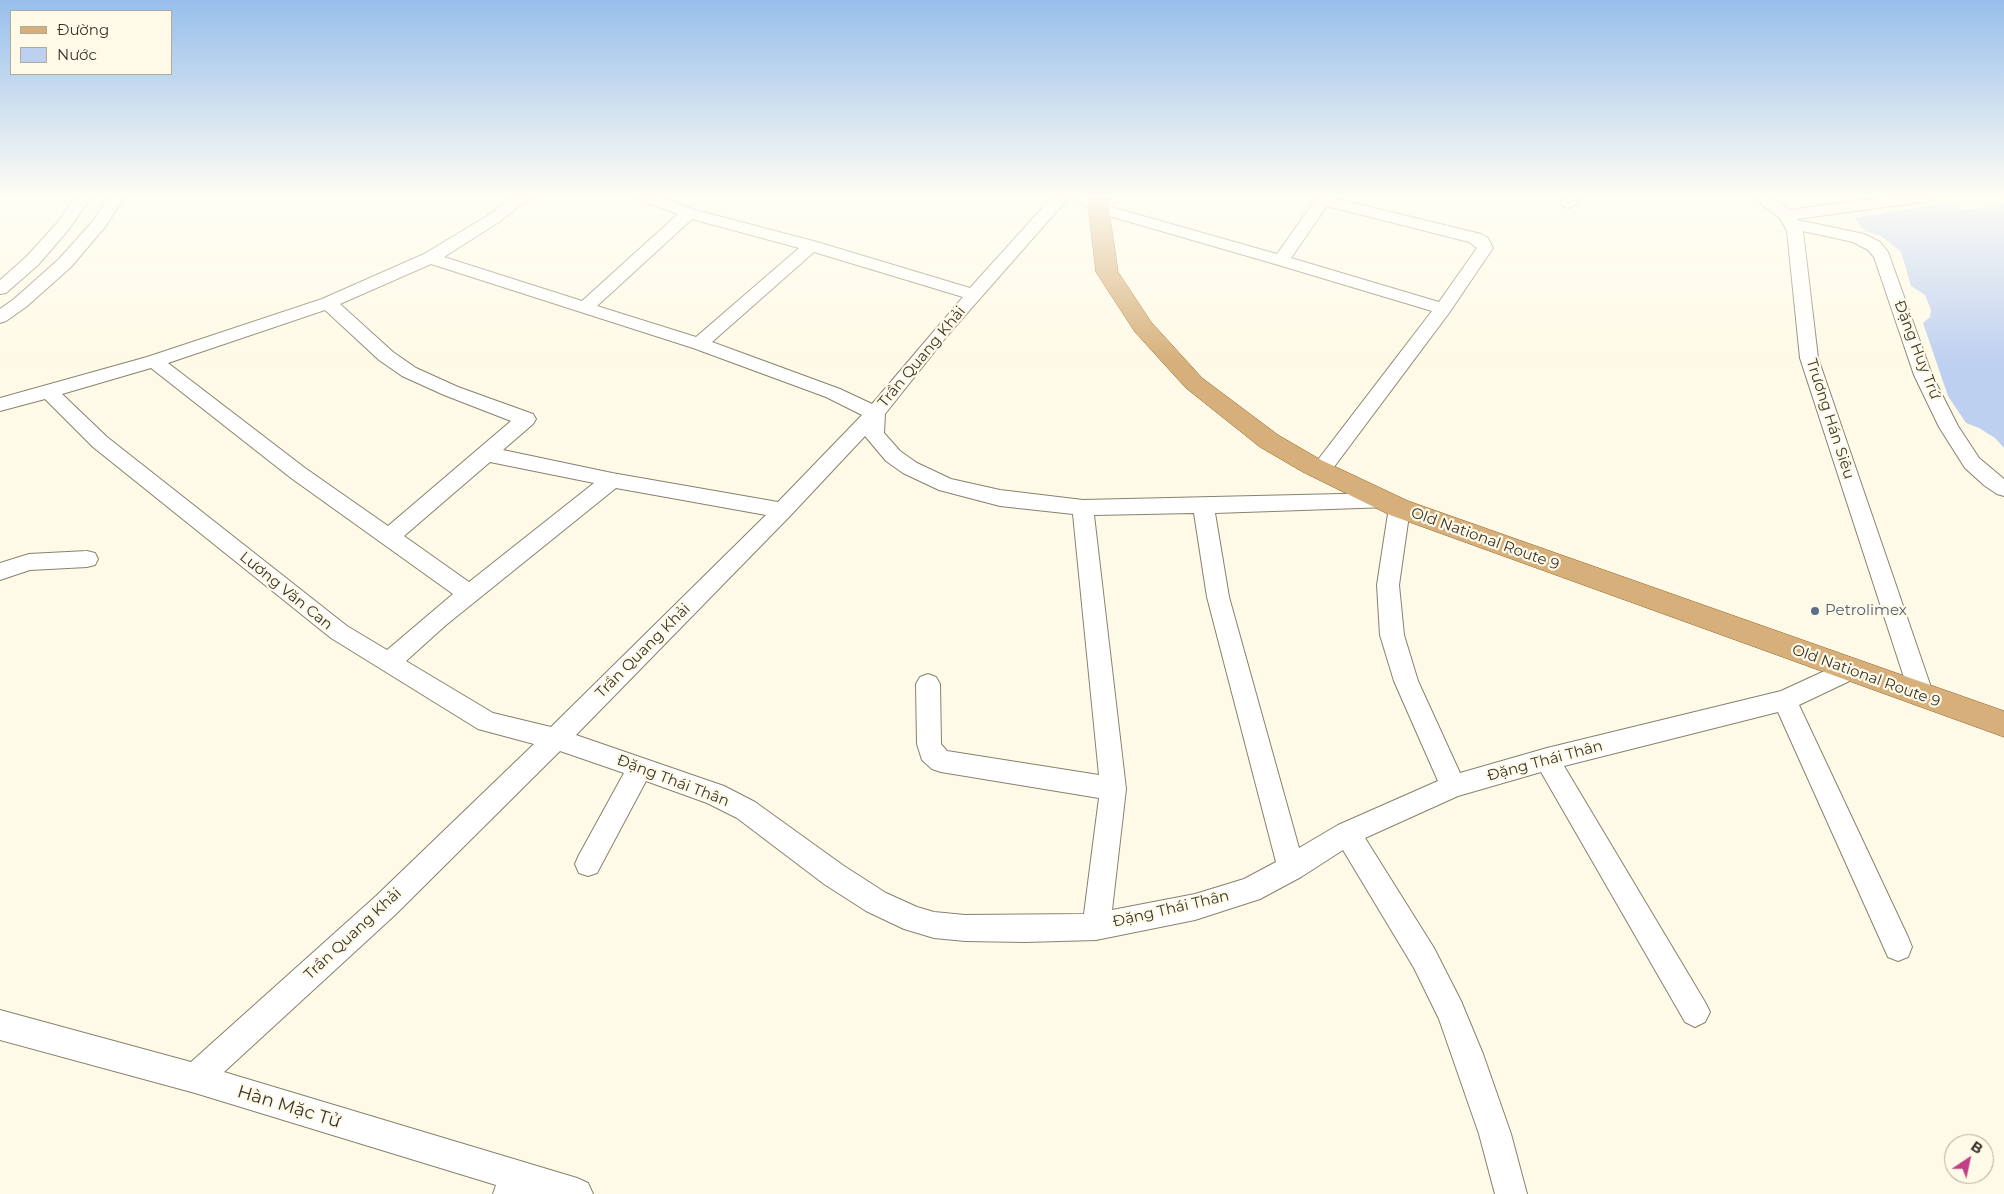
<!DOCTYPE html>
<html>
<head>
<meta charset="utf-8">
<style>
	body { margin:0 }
	#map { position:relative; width:2004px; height:1194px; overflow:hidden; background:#fffae7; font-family:Montserrat,sans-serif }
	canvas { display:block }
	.legend { position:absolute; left:10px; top:10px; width:162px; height:65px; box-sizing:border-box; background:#fffae7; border:1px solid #afab9c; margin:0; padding:6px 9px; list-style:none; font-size:15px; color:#38352c }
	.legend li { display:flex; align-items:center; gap:10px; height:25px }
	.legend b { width:25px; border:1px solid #afab9c }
	.north { position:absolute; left:1944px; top:1134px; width:50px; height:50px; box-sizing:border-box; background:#fffae7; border:1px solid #afab9c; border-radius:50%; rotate:34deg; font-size:14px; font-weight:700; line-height:20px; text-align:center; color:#38352c }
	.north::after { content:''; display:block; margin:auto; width:18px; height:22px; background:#c13f87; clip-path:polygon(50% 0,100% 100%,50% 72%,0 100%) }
</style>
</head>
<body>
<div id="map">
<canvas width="2004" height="1194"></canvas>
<ul class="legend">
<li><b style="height:6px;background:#d6af7a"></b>Đường</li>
<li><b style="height:14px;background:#bed0f0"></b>Nước</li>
</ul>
<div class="north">B</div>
</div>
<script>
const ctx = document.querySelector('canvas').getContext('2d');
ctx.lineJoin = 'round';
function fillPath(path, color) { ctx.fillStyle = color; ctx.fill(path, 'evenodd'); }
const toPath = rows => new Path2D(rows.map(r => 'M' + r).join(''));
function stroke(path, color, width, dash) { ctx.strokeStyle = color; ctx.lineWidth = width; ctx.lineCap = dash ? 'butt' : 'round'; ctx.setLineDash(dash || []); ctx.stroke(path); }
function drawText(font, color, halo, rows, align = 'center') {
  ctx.font = font + ' Montserrat,sans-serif'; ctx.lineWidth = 4.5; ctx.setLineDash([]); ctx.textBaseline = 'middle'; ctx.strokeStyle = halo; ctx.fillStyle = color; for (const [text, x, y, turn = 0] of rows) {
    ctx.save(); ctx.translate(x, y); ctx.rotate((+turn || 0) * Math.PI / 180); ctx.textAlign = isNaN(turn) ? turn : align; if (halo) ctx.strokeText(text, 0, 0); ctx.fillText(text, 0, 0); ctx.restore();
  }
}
fillPath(toPath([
	[1943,203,1966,210,2004,204,2004,448,1995,438,1979,428,1966,423,1948,396,1923,323,1930,317,1931,310,1925,295,1911,286,1901,252,1881,236,1865,231,1854,218]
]), '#bed0f0');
const minor = toPath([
	[76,196,92,196,69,229,38,265,6,293,0,294,0,280,26,257,57,223,76,196],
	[109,196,125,196,105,227,71,267,26,307,6,321,0,323,0,309,14,299,59,259,93,221,109,196],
	[514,196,532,196,499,222,444,257,582,301,678,214,637,199,635,196,657,196,695,210,817,242,970,288,1053,196,1070,196,947,336,885,414,884,433,900,451,917,463,951,479,1000,490,1083,500,1385,493,1392,496,1395,501,1399,500,1406,503,1410,508,1399,585,1404,635,1418,681,1460,773,1547,748,1781,691,1842,663,1850,660,1858,663,1862,670,1858,677,1799,705,1908,937,1912,947,1908,957,1898,961,1888,957,1778,712,1564,766,1705,1002,1710,1012,1705,1022,1695,1027,1685,1022,1541,772,1458,796,1365,838,1434,948,1461,1001,1483,1054,1511,1134,1527,1194,1495,1194,1479,1134,1439,1019,1414,968,1343,850,1301,877,1260,899,1195,920,1096,940,1025,942,965,941,934,938,904,929,866,911,824,884,737,818,707,803,646,781,597,873,588,876,579,873,575,864,579,855,624,773,560,751,396,914,224,1072,577,1178,588,1183,593,1194,493,1194,496,1185,195,1093,0,1040,0,1010,191,1062,376,896,534,744,478,729,331,638,93,447,45,399,0,411,0,398,147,357,322,299,424,254,487,216,514,196],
	[692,219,799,248,696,337,597,306,692,219],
	[814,252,963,297,872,404,840,389,712,342,814,252],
	[431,264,693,348,826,397,862,415,778,502,612,473,503,450,533,424,536,419,533,414,458,387,416,368,393,352,340,304,431,264],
	[325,310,379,360,402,376,444,395,511,421,388,526,305,468,168,363,325,310],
	[151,368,291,478,453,594,387,650,347,626,107,437,62,394,151,368],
	[865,436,886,461,903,473,939,490,1000,506,1073,514,1099,775,947,751,941,744,940,684,936,677,928,674,920,677,916,684,917,744,922,760,932,769,941,772,1099,798,1084,914,965,915,934,912,917,907,886,893,844,866,755,802,724,786,576,735,790,516,865,436],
	[490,462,594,483,469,582,404,536,490,462],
	[616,488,766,515,551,727,493,713,406,661,446,625,616,488],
	[1389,507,1377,585,1380,635,1394,681,1438,781,1338,825,1299,848,1229,597,1215,513,1389,507],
	[1194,513,1207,597,1276,862,1244,879,1195,894,1112,910,1126,789,1094,515,1194,513],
	[1072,196,1090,196,1104,205,1277,254,1318,196,1334,196,1333,198,1481,234,1488,238,1493,248,1449,313,1328,475,1321,477,1314,475,1311,470,1314,465,1432,311,1275,264,1092,211,1072,196],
	[1327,206,1469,242,1477,248,1439,302,1291,258,1327,206],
	[1566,196,1583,196,1574,206,1568,208,1562,206,1560,203,1566,196],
	[1750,196,1769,196,1790,210,1894,196,1937,196,1935,199,1929,201,1797,219,1798,220,1864,234,1880,242,1888,252,1932,375,1958,426,1979,458,2004,479,2004,496,1997,494,1985,486,1965,468,1939,427,1914,375,1874,257,1868,250,1853,242,1803,231,1818,358,1934,696,1931,703,1922,706,1913,703,1910,696,1800,358,1787,231,1780,218,1750,196],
	[87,551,95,553,98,559,95,565,87,567,30,570,0,580,0,563,29,554,87,551]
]);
const major = toPath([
	[1087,196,1107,196,1118,272,1151,322,1202,378,1278,435,1321,460,1408,501,2004,711,2004,737,1390,515,1303,472,1260,447,1186,388,1135,332,1096,272,1087,196]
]);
stroke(minor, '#87826d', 2);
stroke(major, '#8d6226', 1);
fillPath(minor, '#fff');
fillPath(major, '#d6af7a');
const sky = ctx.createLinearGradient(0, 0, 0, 363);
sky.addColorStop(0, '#97bfeb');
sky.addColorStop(0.54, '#fffdf4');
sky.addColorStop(1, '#fffdf400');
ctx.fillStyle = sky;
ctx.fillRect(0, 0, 2004, 363);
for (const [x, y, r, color] of [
	[1815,611,5,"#5c6f8a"]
]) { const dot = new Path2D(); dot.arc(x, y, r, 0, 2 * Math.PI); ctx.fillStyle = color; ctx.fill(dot); stroke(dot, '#fffae7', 2); }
drawText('15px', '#38352c', '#fffae7', [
	["Đặng Huy Trứ",1917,350,69],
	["Trần Quang Khải",922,357,-50],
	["Trương Hán Siêu",1830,419,72],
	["Old National Route 9",1485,539,20],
	["Lương Văn Can",286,591,39],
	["Trần Quang Khải",643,651,-45],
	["Old National Route 9",1866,676,20],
	["Đặng Thái Thân",1545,761,-15],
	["Đặng Thái Thân",673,781,21],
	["Đặng Thái Thân",1171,909,-13],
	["Trần Quang Khải",353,934,-43]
]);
drawText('15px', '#4e5e75', '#fffae7', [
	["Petrolimex",1825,611]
], 'left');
drawText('18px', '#38352c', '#fffae7', [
	["Hàn Mặc Tử",289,1107,17]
]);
</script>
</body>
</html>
